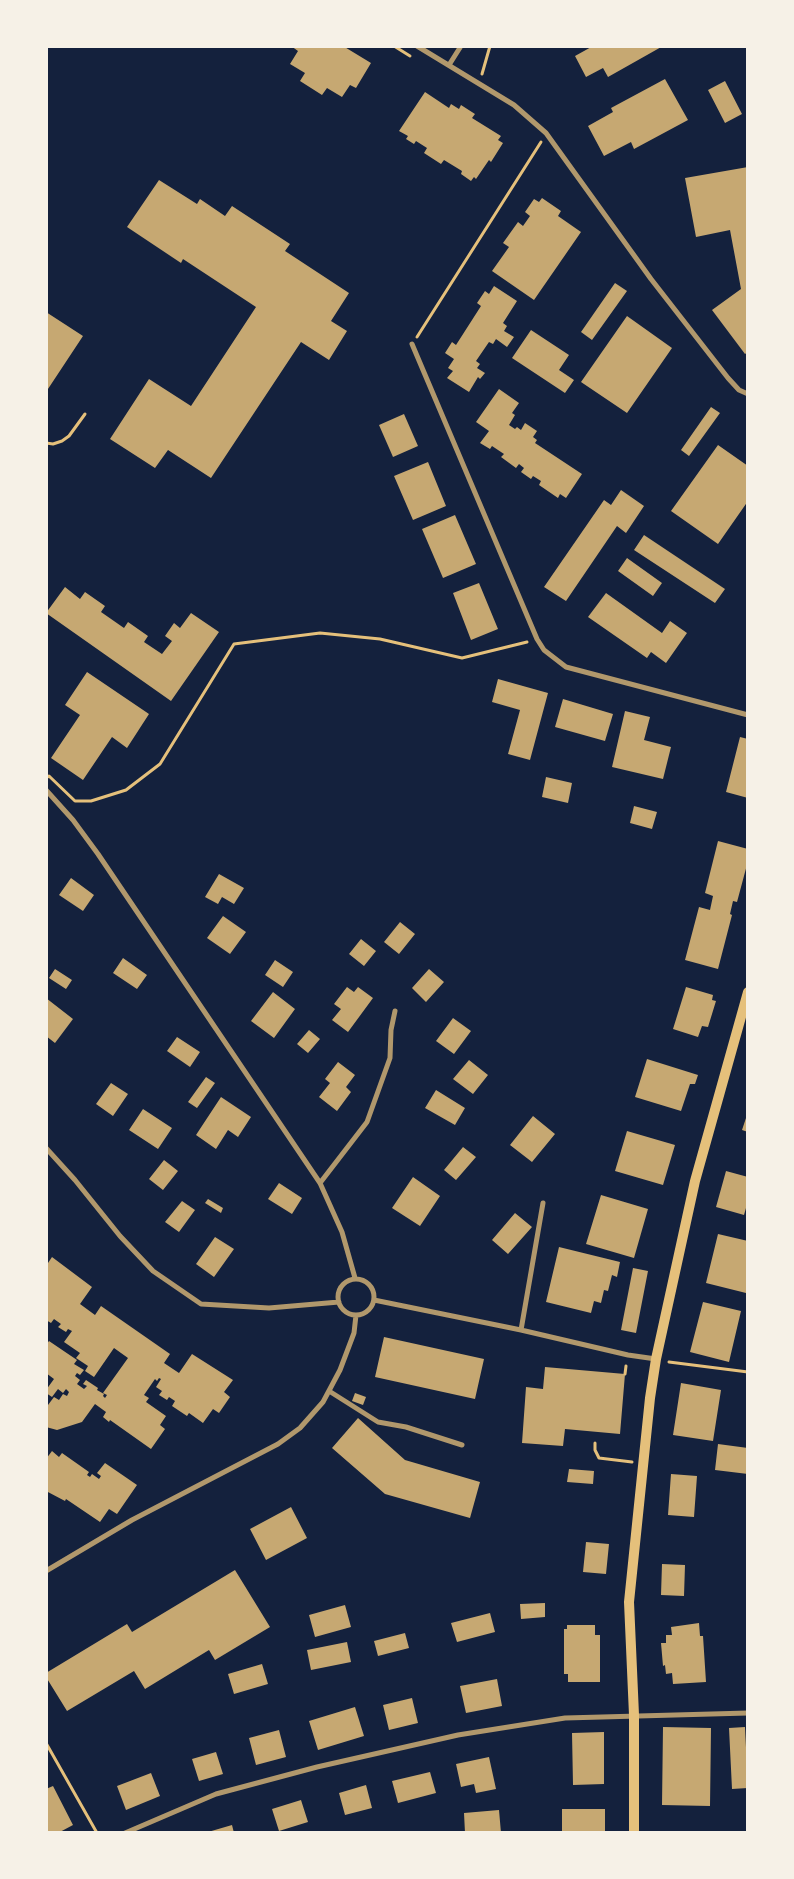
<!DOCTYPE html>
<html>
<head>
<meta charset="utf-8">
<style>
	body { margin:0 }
	#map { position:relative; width:794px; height:1879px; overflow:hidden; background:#14213d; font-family:"Playfair Display",serif }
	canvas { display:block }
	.frame { position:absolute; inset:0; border:48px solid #f6f1e7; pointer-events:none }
</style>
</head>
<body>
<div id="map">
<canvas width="794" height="1879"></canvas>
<div class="frame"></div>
</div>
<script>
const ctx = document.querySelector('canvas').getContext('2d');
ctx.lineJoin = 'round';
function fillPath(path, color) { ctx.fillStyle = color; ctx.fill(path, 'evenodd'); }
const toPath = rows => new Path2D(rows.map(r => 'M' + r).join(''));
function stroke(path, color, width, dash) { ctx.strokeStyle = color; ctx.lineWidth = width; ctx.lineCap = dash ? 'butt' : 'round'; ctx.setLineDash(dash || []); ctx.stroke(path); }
fillPath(toPath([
	[291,46,343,46,371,63,356,88,350,85,342,97,327,88,322,95,300,81,305,73,290,64,298,51],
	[593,46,663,46,608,77,603,68,586,77,575,56],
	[665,79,688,120,634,149,631,142,604,156,588,126,613,112,611,108],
	[725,81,742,114,725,123,708,90],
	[425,92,449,108,451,104,459,109,461,105,475,114,472,118,501,136,498,140,503,143,491,162,489,160,476,179,474,177,471,181,461,174,462,171,444,160,441,164,424,153,427,148,416,141,414,144,406,139,408,136,399,131],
	[748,167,748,352,745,354,712,310,741,289,730,230,696,237,685,178],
	[159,180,197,204,200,199,225,216,232,206,290,244,285,251,349,293,331,321,347,331,329,360,301,342,211,478,168,450,155,468,110,439,149,379,191,406,256,307,183,259,181,263,127,227],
	[542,198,561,211,558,216,581,232,534,300,492,271,509,247,503,243,518,222,523,226,530,216,525,212,534,199,539,202],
	[615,283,627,291,592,340,581,332],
	[494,286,517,301,503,323,507,326,504,331,514,337,507,347,496,339,493,344,489,342,476,361,480,364,477,368,485,373,480,379,478,377,469,392,447,378,453,371,448,368,454,359,445,353,452,342,456,345,481,306,477,303,485,291,489,294],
	[46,312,83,336,46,392],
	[627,316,672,348,627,413,581,382],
	[531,330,569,355,559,370,574,380,565,393,512,358],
	[499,389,519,403,512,413,515,415,509,425,515,429,517,427,521,430,525,423,537,431,533,437,537,440,535,443,582,474,566,498,560,494,558,498,539,485,541,481,533,476,531,479,521,472,524,468,519,464,516,468,501,457,504,454,492,446,490,449,480,443,489,431,476,422],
	[711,407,720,413,689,456,681,450],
	[404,414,418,446,393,457,379,425],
	[718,445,748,466,748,501,718,544,671,511],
	[428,462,446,506,413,520,394,476],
	[621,490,644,506,626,533,617,526,566,601,544,587,604,500,611,505],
	[455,515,476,564,443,578,422,529],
	[644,535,725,589,715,603,634,550],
	[627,558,662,583,653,596,618,571],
	[479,583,498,629,471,640,453,593],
	[65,587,80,599,85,592,105,606,101,612,124,628,128,622,148,636,144,642,162,654,172,641,165,636,174,623,180,628,191,613,219,632,171,701,46,613],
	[606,593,662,633,670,621,687,633,666,663,651,652,647,658,588,617],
	[87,672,149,714,127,748,112,737,83,780,51,758,80,715,65,705],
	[498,679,548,693,530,760,508,754,520,710,492,702],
	[563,699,613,714,605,741,555,727],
	[625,711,650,717,644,740,671,747,663,779,612,767],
	[740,737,748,739,748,798,726,792],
	[546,777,572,783,568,803,542,797],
	[634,806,657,812,652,829,630,823],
	[718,841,748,849,748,861,737,902,733,901,730,914,732,915,718,969,685,960,699,907,710,910,713,896,705,893],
	[219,874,244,888,234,904,222,897,218,904,205,897],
	[71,878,94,895,83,911,59,895],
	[223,916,246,932,230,954,207,938],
	[400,922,415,934,399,954,384,942],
	[361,939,376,951,364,966,349,954],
	[123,958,147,975,137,989,113,973],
	[275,960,293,972,283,987,265,975],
	[55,969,72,980,66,989,49,978],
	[429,969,444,982,426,1002,412,988],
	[347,987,354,992,358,987,373,998,348,1032,332,1020,341,1009,334,1004],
	[686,987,713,995,712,1000,716,1001,708,1027,702,1026,698,1037,673,1029],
	[273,992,295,1009,274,1038,251,1021],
	[46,998,73,1019,55,1043,46,1036],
	[453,1018,471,1031,454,1054,436,1041],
	[309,1030,320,1039,308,1053,297,1044],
	[177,1037,200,1052,190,1067,167,1051],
	[647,1059,698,1075,695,1084,690,1084,681,1111,635,1097],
	[469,1060,488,1075,473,1094,453,1079],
	[338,1062,355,1075,346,1087,351,1092,337,1111,319,1097,330,1083,325,1079],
	[206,1077,215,1083,197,1108,188,1102],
	[111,1083,128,1094,113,1116,96,1104],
	[436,1090,465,1108,455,1125,425,1108],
	[221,1097,251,1117,238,1137,228,1130,216,1149,196,1135],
	[143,1109,172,1128,158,1149,129,1130],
	[748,1112,748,1132,742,1130],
	[533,1116,555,1134,532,1162,510,1145],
	[627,1131,675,1145,663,1185,615,1171],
	[463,1147,476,1157,456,1180,444,1170],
	[164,1160,178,1171,163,1190,149,1179],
	[726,1171,748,1177,748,1201,744,1215,716,1207],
	[413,1177,440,1196,420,1226,392,1208],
	[279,1183,302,1198,292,1214,268,1199],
	[601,1195,648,1209,634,1258,586,1244],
	[208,1199,223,1208,221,1213,205,1203],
	[182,1201,195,1210,179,1232,165,1222],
	[515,1213,532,1227,508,1254,492,1240],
	[718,1234,748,1241,748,1286,746,1293,706,1283],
	[215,1237,234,1249,214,1277,196,1264],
	[559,1247,620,1262,617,1277,612,1275,608,1291,604,1290,601,1303,594,1301,591,1313,546,1302],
	[52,1257,92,1287,80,1304,95,1315,101,1306,170,1354,164,1363,179,1373,192,1354,233,1380,224,1392,230,1397,219,1413,213,1409,203,1423,189,1413,187,1416,172,1406,175,1401,169,1397,167,1400,159,1395,162,1391,156,1387,161,1379,159,1378,157,1381,155,1379,144,1395,149,1398,146,1402,166,1416,160,1425,165,1429,151,1449,110,1420,109,1422,103,1417,106,1412,95,1404,82,1422,57,1430,46,1427,46,1405,48,1405,54,1397,59,1400,63,1394,67,1396,69,1392,66,1389,63,1393,58,1389,52,1397,46,1393,46,1390,54,1379,46,1373,46,1345,49,1341,77,1360,74,1364,84,1370,80,1375,77,1373,75,1376,80,1380,77,1384,84,1389,87,1386,83,1384,86,1380,98,1388,97,1390,104,1394,103,1396,105,1398,107,1395,103,1393,128,1358,114,1348,94,1377,85,1371,88,1366,76,1358,80,1353,64,1342,72,1331,68,1329,66,1332,58,1327,61,1324,54,1319,51,1323,46,1320,46,1266],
	[633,1268,648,1271,636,1333,621,1330],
	[703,1302,741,1311,729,1362,690,1352],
	[384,1337,484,1359,475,1399,375,1377],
	[545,1367,625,1374,620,1434,565,1429,563,1446,522,1443,526,1387,543,1389],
	[681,1383,721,1390,713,1441,673,1435],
	[355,1393,366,1397,363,1405,352,1401],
	[358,1418,405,1460,480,1482,470,1518,385,1494,332,1448],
	[718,1444,748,1448,748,1474,715,1470],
	[52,1451,59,1457,62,1453,89,1472,87,1475,90,1477,92,1474,99,1479,101,1476,97,1473,105,1463,137,1485,117,1514,109,1509,100,1522,66,1499,65,1501,46,1491,46,1459],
	[569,1469,594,1471,593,1484,567,1482],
	[671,1474,697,1476,694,1517,668,1515],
	[291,1507,307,1538,266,1560,250,1529],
	[586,1542,609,1544,606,1574,583,1572],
	[662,1564,685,1565,684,1596,661,1595],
	[235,1570,270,1627,215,1660,209,1650,145,1689,134,1671,67,1711,46,1677,46,1673,127,1624,132,1632],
	[545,1603,545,1617,521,1619,520,1604],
	[345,1605,351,1627,315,1637,309,1615],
	[490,1613,495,1632,457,1642,451,1623],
	[699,1623,700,1636,703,1636,706,1682,673,1684,672,1673,666,1674,665,1665,663,1666,661,1643,666,1643,666,1635,672,1635,671,1627],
	[567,1625,595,1625,595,1635,600,1635,600,1682,568,1682,568,1674,564,1674,564,1629,567,1629],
	[405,1633,409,1648,378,1656,374,1641],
	[347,1642,351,1662,311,1670,307,1650],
	[262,1664,268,1684,234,1694,228,1674],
	[497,1679,502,1706,466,1713,460,1686],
	[412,1698,418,1723,389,1730,383,1705],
	[355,1707,364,1736,318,1750,309,1721],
	[663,1727,711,1728,710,1806,662,1805],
	[745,1727,748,1788,732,1789,729,1728],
	[279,1730,286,1757,256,1765,249,1738],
	[604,1732,604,1784,573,1785,572,1733],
	[216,1752,223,1774,199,1781,192,1759],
	[489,1757,496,1789,476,1793,474,1784,461,1787,456,1764],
	[430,1772,436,1793,398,1803,392,1781],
	[151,1773,160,1796,126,1810,117,1786],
	[366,1785,372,1808,345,1815,339,1793],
	[53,1786,73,1825,58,1833,46,1833,46,1789],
	[301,1800,308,1822,279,1831,272,1809],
	[562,1809,605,1809,605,1833,562,1833],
	[499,1810,501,1833,465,1833,464,1813],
	[232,1825,234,1833,208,1833,208,1832]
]), '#c6a872');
stroke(toPath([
	[394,46,410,56],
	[482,74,490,46],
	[417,337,541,142],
	[46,443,53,444,62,441,69,436,85,414],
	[46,778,49,776,75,801,91,801,126,790,160,764,234,644,320,633,380,639,462,658,527,642],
	[669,1362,748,1372],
	[625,1374,626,1366],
	[595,1443,595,1450,599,1458,632,1462],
	[46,1743,97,1833]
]), '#e5c07b', 3);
stroke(toPath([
	[417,46,514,105,546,133,651,279,728,378,739,390,748,394],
	[449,65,461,46],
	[412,344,537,639,544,650,566,667,748,715],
	[46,790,73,820,98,854,320,1183,342,1232,355,1278],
	[46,1148,75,1180,120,1236,153,1271,201,1304,269,1308,339,1302],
	[320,1183,367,1122,390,1058,391,1030,395,1011],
	'338 1297a18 18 0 1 1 36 0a18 18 0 1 1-36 0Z',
	[374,1300,521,1330,628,1355,656,1359],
	[521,1330,543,1203],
	[329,1391,378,1422,406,1427,462,1445],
	[46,1571,132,1520,278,1444,300,1428,323,1402,340,1370,354,1333,356,1315],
	[125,1833,216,1794,317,1767,458,1735,565,1718,748,1713]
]), '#b1986c', 5);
stroke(toPath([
	[634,1833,634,1715,629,1602,650,1398,656,1359,695,1181,748,992]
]), '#e5c07b', 10);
</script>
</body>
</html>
